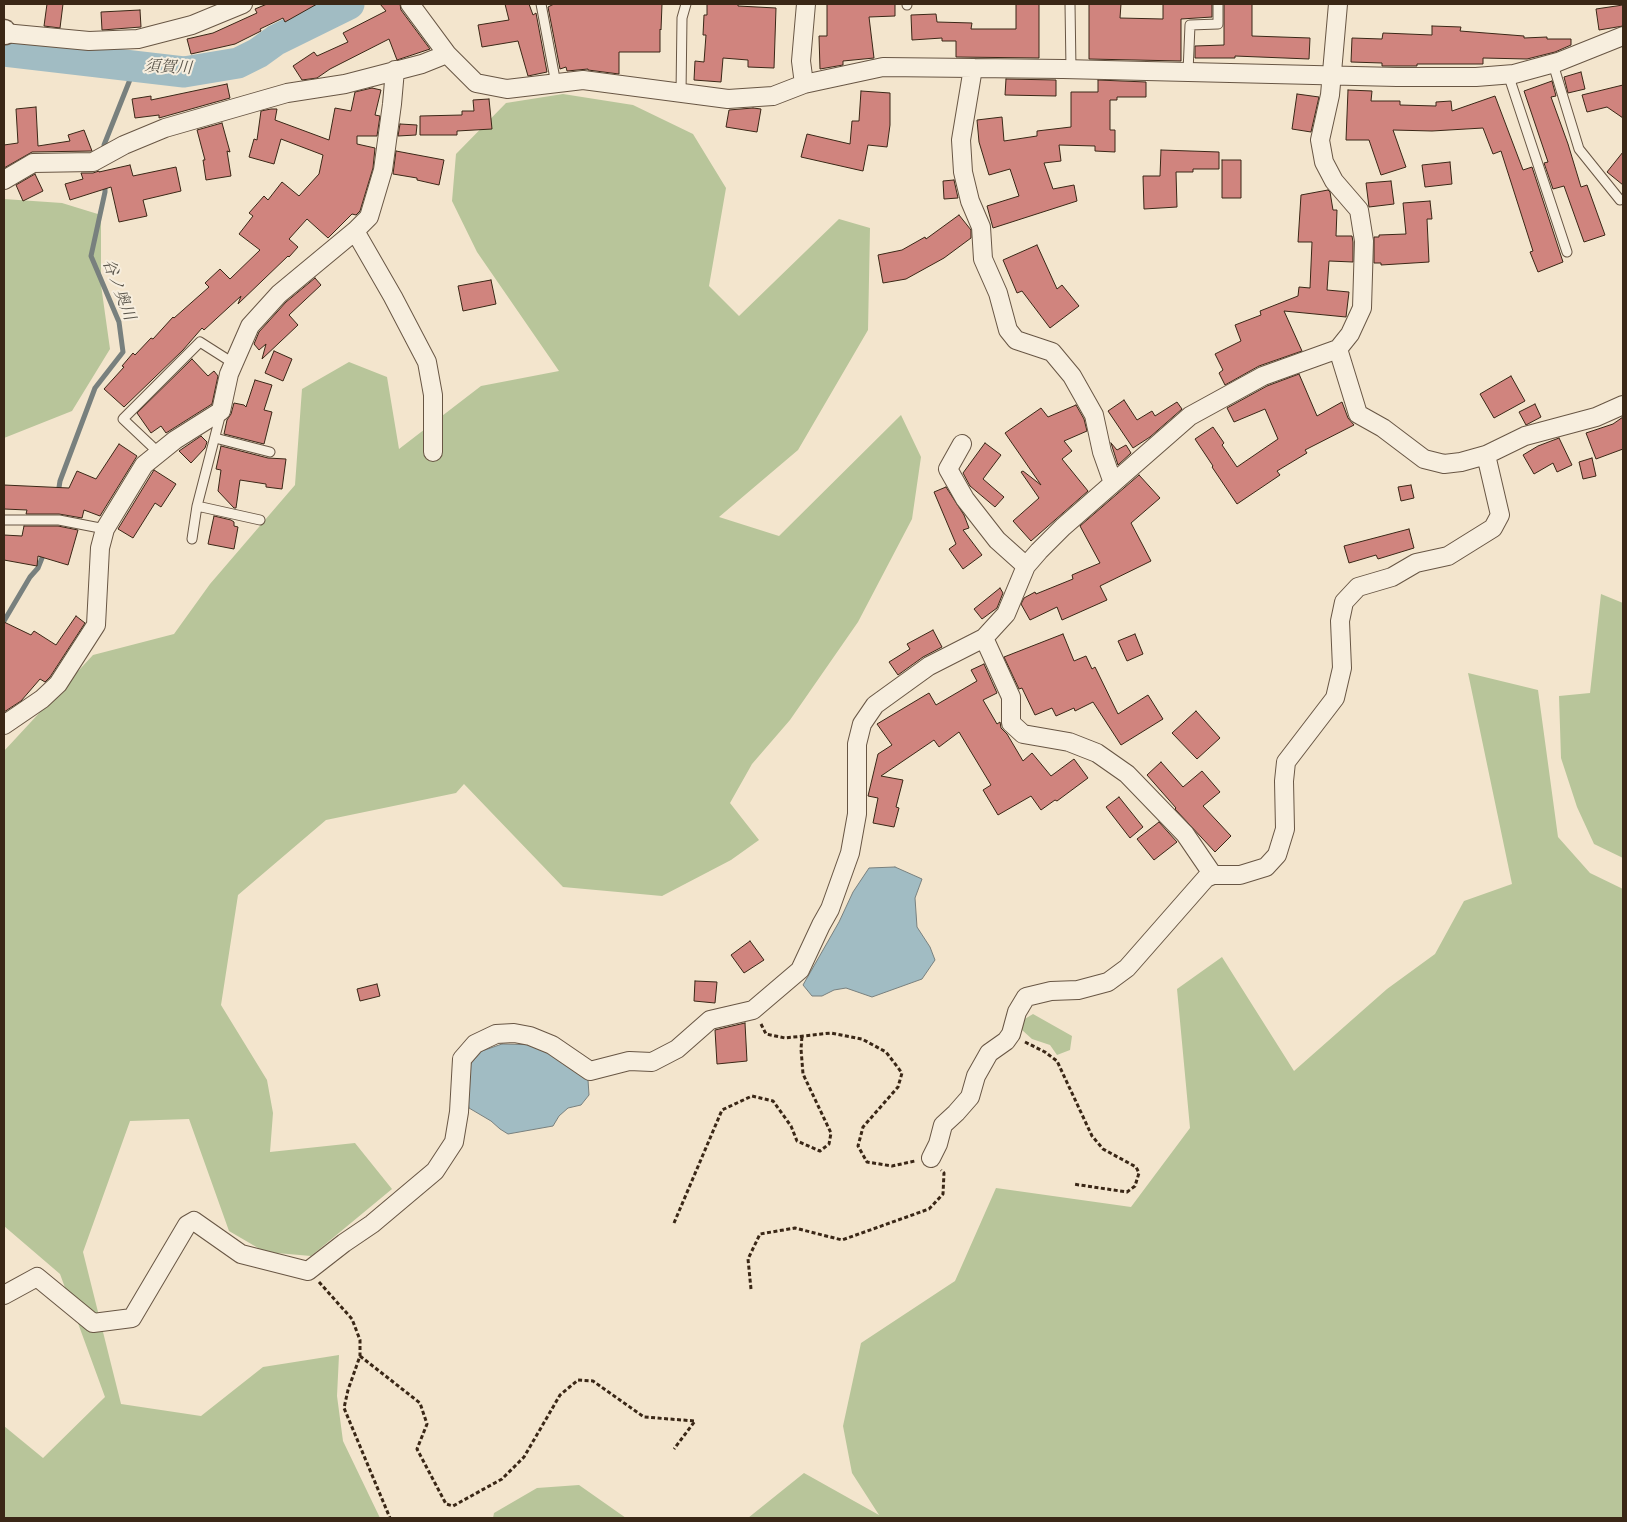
<!DOCTYPE html>
<html>
<head>
<meta charset="utf-8">
<style>
	body { margin:0 }
	#map { position:relative; width:1627px; height:1522px; overflow:hidden; background:#f3e5cd; font-family:Alegreya,serif }
	canvas { display:block }
	.frame { position:absolute; inset:0; border:5px solid #3a2716; pointer-events:none }
</style>
</head>
<body>
<div id="map">
<canvas width="1627" height="1522"></canvas>
<div class="frame"></div>
</div>
<script>
const ctx = document.querySelector('canvas').getContext('2d');
ctx.lineJoin = 'round';
function fillPath(path, color) { ctx.fillStyle = color; ctx.fill(path, 'evenodd'); }
const toPath = rows => new Path2D(rows.map(r => 'M' + r).join(''));
function stroke(path, color, width, dash) { ctx.strokeStyle = color; ctx.lineWidth = width; ctx.lineCap = dash ? 'butt' : 'round'; ctx.setLineDash(dash || []); ctx.stroke(path); }
function drawText(font, color, halo, rows, align = 'center') {
  ctx.font = font + ' Alegreya,"Noto Serif JP",serif'; ctx.lineWidth = 4; ctx.setLineDash([]); ctx.textBaseline = 'middle'; ctx.strokeStyle = halo; ctx.fillStyle = color; for (const [text, x, y, turn = 0] of rows) {
    ctx.save(); ctx.translate(x, y); ctx.rotate((+turn || 0) * Math.PI / 180); ctx.textAlign = isNaN(turn) ? turn : align; if (halo) ctx.strokeText(text, 0, 0); ctx.fillText(text, 0, 0); ctx.restore();
  }
}
fillPath(toPath([
	[563,94,633,105,693,134,726,188,709,286,739,316,839,219,870,228,868,330,798,450,719,517,779,536,901,415,921,457,912,519,858,622,790,720,752,764,730,803,759,840,731,860,662,896,563,887,464,784,456,793,326,820,238,895,221,1005,267,1080,273,1113,270,1152,355,1143,392,1189,311,1256,265,1252,229,1231,189,1119,130,1121,83,1252,121,1404,201,1416,263,1367,339,1355,337,1396,343,1441,380,1518,4,1518,4,1426,43,1458,105,1397,60,1274,4,1226,4,751,93,655,174,634,210,584,295,485,302,389,349,362,387,377,399,449,481,386,559,371,477,252,452,201,456,154,506,103],
	[4,199,62,203,101,215,101,285,110,349,72,411,4,438],
	[1601,594,1623,603,1623,858,1594,844,1577,807,1561,758,1559,696,1590,693],
	[1468,673,1538,690,1558,837,1590,873,1623,889,1623,1518,748,1518,804,1473,879,1515,852,1473,843,1426,861,1343,955,1281,996,1188,1131,1207,1190,1128,1177,989,1222,957,1294,1071,1387,989,1435,954,1464,901,1512,884],
	[1033,1014,1072,1036,1070,1050,1057,1055,1050,1045,1032,1039,1022,1030,1023,1020],
	[579,1485,626,1518,493,1518,494,1513,537,1488]
]), '#b8c59a');
const water = toPath([
	[895,867,922,879,915,898,917,927,930,947,935,960,922,979,872,997,846,988,834,990,822,996,812,996,803,985,839,922,853,892,869,868,895,867],
	[502,1044,542,1045,567,1062,588,1080,589,1095,581,1105,568,1108,559,1116,553,1126,508,1134,500,1129,491,1121,469,1108,465,1082,467,1068,482,1051,502,1044]
]);
fillPath(water, '#a1bcc3');
stroke(water, '#78807e', 1);
stroke(toPath([
	[105,150,104,145,135,67],
	[58,494,60,481,95,388,123,352,119,322,91,256,105,192,105,184],
	[4,621,30,577,38,568,44,553]
]), '#78807e', 5);
stroke(toPath([
	[4,51,184,72,238,63,258,53,276,40,349,4]
]), '#a1bcc3', 31);
const building = toPath([
	[47,4,63,4,60,28,44,26,47,4],
	[267,4,317,4,285,22,283,18,260,29,261,31,235,44,191,54,187,39,213,33,257,13,255,9,267,4],
	[380,4,400,4,401,10,430,49,397,60,389,39,330,69,317,78,302,80,293,66,314,52,317,56,348,42,343,33,386,11,380,4],
	[505,4,529,4,533,15,536,13,547,72,528,76,518,41,482,47,478,25,509,20,505,4],
	[554,4,662,4,661,30,660,29,660,52,619,52,619,74,588,70,588,69,567,71,566,67,560,69,548,7,554,4],
	[707,4,738,4,738,6,776,8,774,68,748,67,748,60,723,58,721,82,694,80,695,61,704,62,706,35,703,35,704,15,707,15,707,4],
	[827,4,895,4,895,16,869,17,874,58,843,61,843,65,820,69,819,36,827,36,827,4],
	[1016,4,1039,4,1039,58,956,57,956,41,942,41,942,38,912,40,911,15,936,14,937,22,972,23,971,29,1016,29,1016,4],
	[1089,4,1121,4,1120,18,1163,19,1163,4,1212,4,1212,17,1181,19,1181,61,1089,59,1089,4],
	[1224,4,1252,4,1252,36,1310,38,1309,59,1235,56,1235,58,1195,58,1195,46,1224,45,1224,4],
	[1623,5,1623,26,1599,30,1596,9,1623,5],
	[140,10,141,27,102,30,101,12,140,10],
	[1432,26,1461,27,1460,31,1524,36,1524,38,1547,37,1547,39,1571,39,1571,45,1555,52,1527,59,1483,58,1483,64,1417,64,1417,66,1382,66,1382,63,1351,62,1352,38,1382,39,1383,33,1432,35,1432,26],
	[1581,72,1585,89,1568,93,1564,77,1581,72],
	[1006,79,1056,80,1056,96,1005,95,1006,79],
	[1098,80,1146,82,1146,97,1117,97,1117,100,1110,100,1110,130,1115,130,1115,152,1095,151,1095,146,1059,145,1061,161,1044,163,1053,189,1074,185,1077,201,993,228,987,206,1019,196,1010,169,989,175,979,142,977,120,1002,117,1004,141,1037,136,1037,131,1071,127,1071,92,1098,92,1098,80],
	[1552,81,1556,96,1551,97,1568,144,1581,187,1587,185,1605,235,1584,242,1564,186,1553,189,1544,163,1548,162,1524,91,1552,81],
	[227,84,230,98,159,118,159,115,135,118,132,99,151,96,151,100,227,84],
	[1623,85,1623,118,1607,107,1587,112,1582,95,1623,85],
	[372,88,381,90,375,115,380,116,377,136,357,136,357,144,375,148,373,168,360,211,356,215,352,214,328,238,307,219,289,239,298,247,289,257,288,256,238,304,241,296,204,330,202,328,183,350,124,407,104,389,124,367,122,366,133,353,135,355,151,338,153,339,173,317,174,318,209,287,205,283,220,269,230,279,260,250,239,234,253,216,249,213,264,196,268,200,282,182,299,196,319,174,323,155,281,139,274,164,249,157,254,139,257,140,261,111,271,109,277,109,275,120,329,140,335,108,351,111,355,92,372,88],
	[1348,90,1372,91,1371,101,1400,101,1400,105,1436,106,1436,102,1451,101,1452,111,1495,96,1523,170,1532,167,1563,262,1538,272,1530,252,1533,251,1501,151,1493,154,1483,128,1432,131,1393,130,1406,167,1381,175,1369,140,1346,140,1348,90],
	[861,91,890,93,890,125,887,147,868,145,863,171,801,157,807,134,850,144,852,121,859,121,861,91],
	[1297,94,1319,97,1311,132,1292,129,1297,94],
	[489,99,492,129,457,131,457,135,420,135,420,116,462,115,462,111,474,111,473,100,489,99],
	[36,107,38,146,70,141,68,135,84,130,92,151,32,152,4,168,4,145,18,143,16,109,36,107],
	[753,108,761,109,757,132,726,127,729,110,753,108],
	[222,123,230,152,227,151,231,176,206,180,203,160,205,160,197,130,222,123],
	[400,124,417,125,416,135,398,136,400,124],
	[1161,150,1219,152,1219,169,1193,169,1193,172,1176,172,1177,207,1144,209,1143,176,1160,176,1161,150],
	[396,151,444,160,439,185,417,180,417,178,393,174,396,151],
	[1623,152,1623,185,1607,172,1623,152],
	[1222,160,1241,160,1241,198,1222,198,1222,160],
	[1450,162,1452,184,1425,187,1422,165,1450,162],
	[130,165,133,176,176,167,181,191,143,200,147,216,119,222,111,187,70,200,65,184,83,179,81,173,93,173,99,171,99,172,130,165],
	[35,174,43,191,23,201,16,185,35,174],
	[954,180,958,198,944,199,943,181,954,180],
	[1391,181,1394,204,1369,207,1366,183,1391,181],
	[1328,190,1330,192,1333,210,1337,210,1336,236,1352,236,1353,242,1353,262,1329,261,1327,290,1349,292,1346,317,1284,311,1302,351,1259,366,1225,385,1219,373,1223,370,1215,354,1241,341,1235,325,1261,315,1260,311,1298,296,1299,287,1310,288,1312,242,1298,242,1301,195,1328,190],
	[1430,201,1432,219,1427,219,1429,262,1381,265,1381,263,1374,263,1374,237,1379,237,1379,235,1406,234,1403,203,1430,201],
	[959,215,971,230,971,238,944,258,906,279,883,283,878,255,902,250,925,237,926,239,959,215],
	[1037,245,1057,289,1062,285,1079,306,1050,328,1022,291,1017,293,1003,260,1037,245],
	[315,278,321,285,289,315,298,325,262,359,266,344,259,350,254,344,259,332,286,302,315,278],
	[491,280,496,304,463,311,458,286,491,280],
	[274,351,292,359,283,381,265,373,274,351],
	[192,359,208,376,214,371,218,376,212,404,166,433,161,426,151,433,137,413,192,359],
	[1299,374,1317,416,1342,402,1348,418,1354,425,1305,450,1307,453,1277,471,1280,475,1237,504,1212,467,1213,466,1195,439,1213,427,1224,443,1222,445,1237,467,1278,439,1265,409,1234,422,1227,408,1267,386,1299,374],
	[1511,376,1525,401,1494,418,1480,394,1511,376],
	[255,380,272,385,264,410,272,412,264,444,224,434,227,420,231,414,234,403,244,405,246,407,255,380],
	[1124,400,1137,420,1152,411,1155,416,1177,402,1182,409,1150,437,1133,448,1108,411,1124,400],
	[1535,404,1541,417,1526,425,1519,412,1535,404],
	[1076,405,1084,419,1087,431,1064,441,1072,451,1062,459,1088,491,1031,541,1013,521,1039,498,1021,472,1023,471,1041,485,1005,433,1041,408,1048,417,1076,405],
	[1623,417,1623,449,1596,459,1586,433,1613,424,1623,417],
	[201,436,207,442,205,448,191,463,179,451,201,436],
	[1559,438,1572,465,1557,472,1553,463,1534,474,1523,455,1538,446,1559,438],
	[985,443,1001,455,983,479,1004,497,995,507,970,486,963,473,985,443],
	[1111,443,1117,450,1126,445,1131,453,1118,465,1111,443],
	[119,444,137,456,100,516,84,510,82,518,59,514,26,514,27,510,4,509,4,485,69,488,77,471,96,479,119,444],
	[221,446,268,458,286,459,282,489,266,487,266,484,240,480,236,508,234,508,218,491,221,470,216,469,221,446],
	[1592,458,1596,476,1583,479,1579,462,1592,458],
	[154,470,176,484,161,507,155,503,133,538,118,529,154,470],
	[1139,475,1160,498,1131,523,1151,561,1100,586,1107,600,1062,620,1057,607,1030,620,1021,604,1024,598,1035,592,1036,594,1073,579,1072,575,1100,563,1080,526,1139,475],
	[1411,485,1414,498,1401,501,1398,487,1411,485],
	[946,487,964,515,969,528,963,530,982,555,963,569,949,549,956,544,934,492,946,487],
	[214,516,231,520,234,522,234,526,238,527,234,549,208,544,214,516],
	[24,526,58,526,78,530,68,565,38,556,37,566,4,560,4,535,22,536,24,526],
	[1409,529,1414,548,1378,559,1376,555,1349,563,1344,546,1409,529],
	[1000,588,1003,593,997,608,982,619,974,609,1000,588],
	[76,616,85,623,50,677,45,682,40,679,21,701,4,712,4,622,31,635,34,631,56,645,76,616],
	[933,630,942,647,923,657,898,675,889,662,910,649,907,644,933,630],
	[1063,634,1074,661,1086,656,1092,669,1095,667,1118,714,1148,695,1163,719,1121,745,1093,702,1075,711,1074,708,1056,716,1052,708,1035,715,1022,688,1019,689,1004,657,1063,634],
	[1135,634,1143,654,1127,661,1118,641,1135,634],
	[984,664,997,693,983,700,997,724,1000,722,1001,728,1007,734,1023,761,1032,753,1051,776,1074,759,1088,778,1057,801,1055,800,1041,810,1031,796,998,815,983,790,991,785,959,732,939,747,934,740,881,776,903,780,896,807,899,808,894,827,873,823,878,798,868,796,878,754,892,745,877,724,929,693,936,705,977,681,971,670,984,664],
	[1196,711,1220,738,1197,759,1172,733,1196,711],
	[1161,762,1183,787,1202,771,1220,792,1203,806,1231,836,1215,852,1175,809,1176,808,1147,775,1161,762],
	[1119,797,1143,827,1130,838,1106,807,1119,797],
	[1159,822,1177,842,1154,860,1137,839,1159,822],
	[750,941,764,960,744,973,731,955,750,941],
	[695,981,717,982,715,1003,694,1001,695,981],
	[377,984,380,996,360,1001,357,989,377,984],
	[745,1023,747,1061,717,1064,715,1030,745,1023]
]);
fillPath(building, '#d0847e');
stroke(building, '#3a2716', 1);
const service = toPath([
	[541,4,556,84],
	[1070,4,1071,69],
	[907,5,907,4],
	[1553,64,1579,149,1620,200],
	[1188,72,1190,25,1218,24,1218,4],
	[1508,74,1567,252],
	[681,93,682,18,686,4],
	[215,438,270,452],
	[159,453,123,419,200,342,233,363],
	[197,506,260,520],
	[4,520,59,520,105,529],
	[192,539,197,506,221,413]
]);
const minor = toPath([
	[410,4,447,54,476,83,507,89,583,80,728,99,773,96,804,84,883,67,1063,69,1397,77,1476,77,1514,74,1558,62,1623,36],
	[4,33,89,41,138,39,192,25,243,4],
	[973,68,961,140,963,172,970,201,981,227,983,259,998,293,1008,330,1016,340,1052,352,1072,376,1094,415,1102,452,1113,483],
	[804,84,801,61,806,4],
	[4,180,33,163,93,162,124,145,165,128,287,93,345,84,422,64,447,54],
	[355,231,393,297,427,362,433,395,433,452],
	[1338,349,1358,414,1383,428,1424,459,1444,464,1461,462,1486,455,1525,436,1596,417,1623,405],
	[962,444,948,469,965,499,997,540,1026,566],
	[984,638,1011,697,1011,723,1023,734,1069,742,1097,753,1127,774,1185,834,1213,875],
	[4,725,42,699,58,684,96,625,100,548,105,529,144,465,175,440,221,411,229,374,250,326,279,294,355,231,369,217,383,170,392,104,395,70],
	[931,1158,938,1144,943,1125,956,1113,970,1097,976,1076,989,1053,1006,1041,1011,1034,1017,1012,1026,997,1051,991,1078,990,1108,982,1127,968,1206,878,1213,875,1240,875,1266,867,1277,855,1285,829,1284,781,1286,762,1335,698,1342,668,1340,621,1344,602,1358,587,1392,577,1416,563,1448,556,1493,528,1500,515,1486,455],
	[4,1295,37,1277,93,1323,132,1318,187,1225,194,1221,241,1254,308,1271,344,1243,372,1224,435,1171,454,1142,459,1112,462,1059,475,1044,496,1034,514,1033,530,1036,552,1045,590,1071,629,1061,652,1062,677,1049,710,1020,753,1010,800,970,821,925,830,909,850,853,857,814,857,744,862,724,875,705,929,666,984,638,1006,614,1026,566,1039,551,1063,527,1190,416,1263,376,1338,349,1350,334,1362,308,1364,241,1359,210,1334,181,1324,162,1320,140,1330,95,1338,4]
]);
const tertiary = toPath([
	[4,31,5,33]
]);
stroke(service, '#685644', 11);
stroke(minor, '#685644', 20);
stroke(tertiary, '#685644', 25);
stroke(toPath([
	[761,1024,766,1034,785,1038,831,1033,862,1039,886,1052,902,1073,898,1087,863,1127,858,1146,867,1162,892,1166,915,1161],
	[1025,1042,1045,1052,1057,1061,1092,1136,1103,1149,1136,1167,1139,1173,1135,1186,1127,1192,1073,1184],
	[674,1223,722,1110,752,1096,773,1101,791,1126,797,1141,820,1151,829,1144,831,1133,803,1074,801,1049,802,1036],
	[319,1282,352,1319,360,1340,360,1356,348,1390,344,1408,390,1518],
	[751,1289,748,1259,760,1234,795,1228,842,1240,929,1209,943,1194,944,1173,941,1170],
	[360,1356,420,1403,427,1424,417,1449,446,1504,453,1506,502,1479,524,1457,560,1395,578,1380,593,1381,644,1417,695,1421,674,1449]
]), '#3a2716', 3, [4, 2.5]);
stroke(service, '#f7eede', 9);
stroke(minor, '#f7eede', 18);
stroke(tertiary, '#f7eede', 22);
drawText('italic 16px', '#59544a', '#f7eede', [
	["須賀川",168,68,3],
	["谷ノ奥川",118,290,69]
]);
</script>
</body>
</html>
